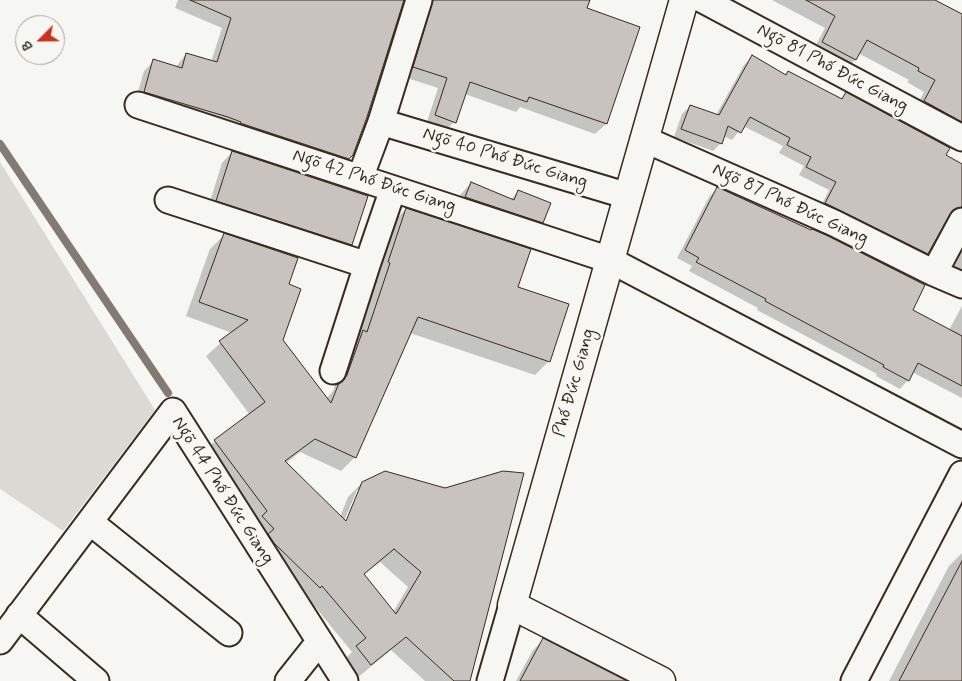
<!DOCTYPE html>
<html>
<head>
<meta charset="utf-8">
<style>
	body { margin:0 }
	#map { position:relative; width:962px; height:681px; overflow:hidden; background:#f6f6f2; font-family:Mynerve,sans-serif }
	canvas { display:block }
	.north { position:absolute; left:15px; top:15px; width:50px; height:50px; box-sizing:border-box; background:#f6f6f2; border:1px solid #aba49d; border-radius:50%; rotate:247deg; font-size:14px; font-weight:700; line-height:20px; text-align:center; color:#3b2a1e }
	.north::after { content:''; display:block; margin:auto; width:18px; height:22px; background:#c8321e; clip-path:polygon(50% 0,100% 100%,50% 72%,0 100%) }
</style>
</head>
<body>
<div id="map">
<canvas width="962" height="681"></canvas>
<div class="north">B</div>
</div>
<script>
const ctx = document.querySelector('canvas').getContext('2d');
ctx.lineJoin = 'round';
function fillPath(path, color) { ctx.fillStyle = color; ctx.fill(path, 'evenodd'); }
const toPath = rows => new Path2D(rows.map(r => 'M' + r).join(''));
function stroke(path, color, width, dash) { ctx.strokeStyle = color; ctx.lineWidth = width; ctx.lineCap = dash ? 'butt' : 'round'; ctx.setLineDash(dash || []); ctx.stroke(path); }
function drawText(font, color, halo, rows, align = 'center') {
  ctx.font = font + ' Mynerve,sans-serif'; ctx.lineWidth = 5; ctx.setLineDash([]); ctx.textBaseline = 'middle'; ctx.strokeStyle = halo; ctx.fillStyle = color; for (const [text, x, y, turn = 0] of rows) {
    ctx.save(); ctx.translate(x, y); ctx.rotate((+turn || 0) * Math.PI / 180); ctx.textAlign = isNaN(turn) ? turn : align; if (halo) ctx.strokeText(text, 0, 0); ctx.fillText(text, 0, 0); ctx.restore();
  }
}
fillPath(toPath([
	[0,162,155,410,63,531,0,489]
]), '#dad9d3');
fillPath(toPath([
	[178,0,403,0,352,154,338,169,135,102,144,71,154,61,176,67,186,54,211,62,222,28,175,8],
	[419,0,589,0,586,9,639,28,606,124,595,134,520,107,516,112,465,94,454,122,444,132,426,125,438,88,404,77],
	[772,0,932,0,962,16,962,132,913,113,924,92,907,82,909,80,858,53,855,60,844,71,811,54,825,28],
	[752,57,786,76,840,99,846,94,944,156,962,165,962,218,952,214,947,216,927,253,919,261,818,212,829,190,799,175,804,166,779,153,783,146,743,126,732,140,723,136,721,143,713,151,674,137,682,114,690,106,716,115,744,65],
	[232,152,351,244,341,255,207,211,222,163],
	[471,183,511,199,519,191,541,222,531,232,455,207,461,194],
	[717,189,912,310,949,330,962,306,962,398,912,372,908,380,900,389,876,376,877,374,757,310,758,308,689,271,692,266,677,258,709,197],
	[406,209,517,288,549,361,535,375,410,333,355,457,341,471,300,452,285,464,340,517,348,497,362,483,385,473,468,681,425,681,391,650,357,678,343,661,352,652,308,598,305,601,201,455,215,441,250,415,206,356,232,333,186,316,210,249,224,235,287,285,282,341,326,399,333,391,349,345,357,338,377,277,375,276,392,223],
	[357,490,360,490,345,527,342,526],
	[380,562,408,587,393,612,363,575],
	[962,246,962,274,951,267],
	[962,553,962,681,889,681,949,566],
	[543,640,624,681,516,681,533,650]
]), '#0003');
stroke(toPath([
	[0,144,168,393]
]), '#857a71', 8);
const building = toPath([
	[190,0,404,0,367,117,353,155,349,159,240,123,241,122,228,117,144,92,153,59,182,68,186,53,217,62,231,18,190,0],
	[433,0,590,0,587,8,640,27,607,124,529,97,527,102,470,82,456,123,435,115,447,78,413,67,433,0],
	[806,0,935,0,962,14,962,122,924,101,935,80,918,71,919,68,867,40,856,60,822,42,835,16,806,0],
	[752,55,786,75,788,71,842,99,846,92,950,148,946,155,962,164,962,207,955,209,950,214,928,254,825,203,836,182,806,167,811,157,787,145,790,138,750,117,741,133,728,126,722,144,681,129,690,105,719,115,752,55],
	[232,151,368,196,352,245,216,201,232,151],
	[471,182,514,200,518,190,551,203,543,223,465,197,471,182],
	[717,187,811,230,812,229,828,236,925,285,913,310,962,336,962,386,918,363,909,381,883,367,884,365,765,301,766,299,696,262,699,258,685,250,717,187],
	[406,208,531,249,518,287,569,304,550,362,418,317,356,458,315,439,285,461,346,521,362,482,385,471,445,488,503,471,524,473,470,681,454,681,406,637,371,665,356,646,366,638,322,586,320,588,274,543,268,534,274,529,262,516,267,511,214,440,265,402,219,341,248,320,199,302,224,233,298,258,289,284,301,289,283,340,331,403,339,383,343,381,347,375,363,330,367,332,390,263,388,262,406,208],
	[394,549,421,572,396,614,364,574,394,549],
	[962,561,962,681,899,681,962,561],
	[543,638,627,681,520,681,543,638]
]);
fillPath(building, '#c8c3be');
stroke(building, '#3b2a1e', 1);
const minor = toPath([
	[703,0,962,138],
	[138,105,610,260,962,445],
	[381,122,628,196],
	[644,139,834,223,934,273,962,285],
	[360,178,381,122,419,0],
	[168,200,367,265,393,189],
	[934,273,962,221],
	[333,371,367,265],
	[90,522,229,633],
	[19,615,96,681],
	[0,641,173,411,345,681],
	[288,681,319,642],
	[490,681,512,605],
	[854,681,962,474]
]);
const tertiary = toPath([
	[661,681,512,605,684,0]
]);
stroke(minor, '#3b2a1e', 29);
stroke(tertiary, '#3b2a1e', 31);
stroke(minor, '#f6f6f2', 25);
stroke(tertiary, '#f6f6f2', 28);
drawText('18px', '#3b2a1e', '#f6f6f2', [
	["Ngõ 81 Phố Đức Giang",832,69,28],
	["Ngõ 40 Phố Đức Giang",505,159,17],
	["Ngõ 42 Phố Đức Giang",374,182,18],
	["Ngõ 87 Phố Đức Giang",790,205,25],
	["Phố Đức Giang",575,383,-74],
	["Ngõ 44 Phố Đức Giang",222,491,57]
]);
</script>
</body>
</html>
